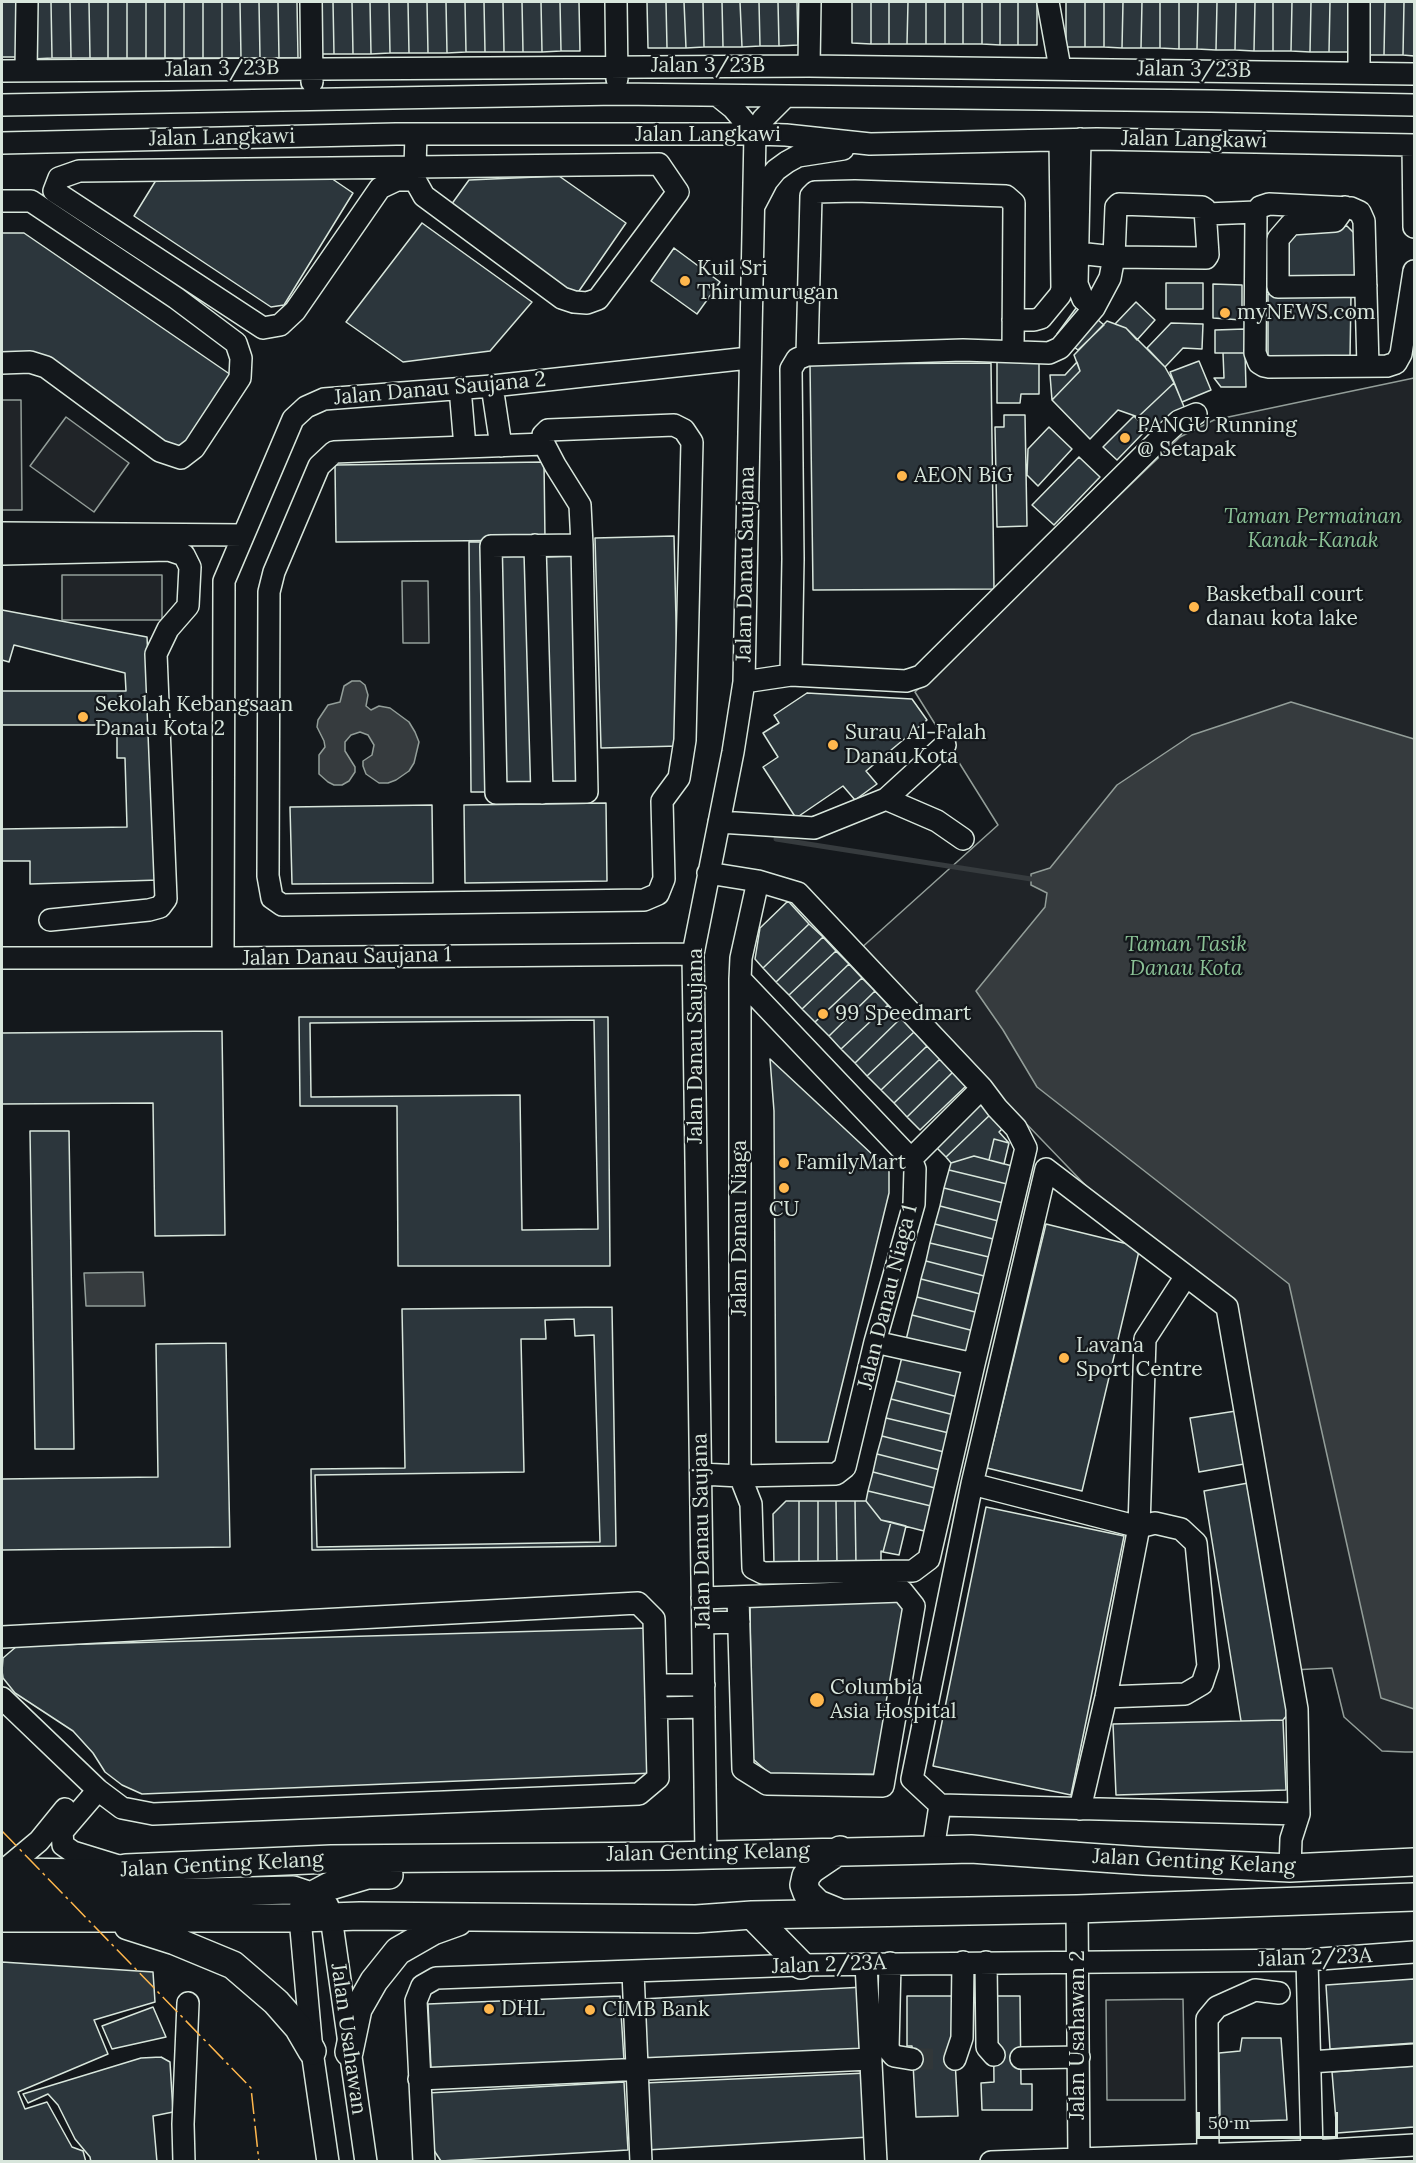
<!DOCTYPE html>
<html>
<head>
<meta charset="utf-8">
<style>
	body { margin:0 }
	#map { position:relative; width:1416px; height:2163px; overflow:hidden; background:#14181c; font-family:Lora,serif }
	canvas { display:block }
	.frame { position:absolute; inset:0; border:3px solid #d8e6dc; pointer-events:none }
	.scale { position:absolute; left:1197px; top:2112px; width:141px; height:27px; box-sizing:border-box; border:3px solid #d8e6dc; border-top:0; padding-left:8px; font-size:18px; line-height:21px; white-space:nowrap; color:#d8e6dc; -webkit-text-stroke:4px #14181c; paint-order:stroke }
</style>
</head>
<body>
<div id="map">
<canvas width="1416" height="2163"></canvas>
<div class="frame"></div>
<div class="scale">50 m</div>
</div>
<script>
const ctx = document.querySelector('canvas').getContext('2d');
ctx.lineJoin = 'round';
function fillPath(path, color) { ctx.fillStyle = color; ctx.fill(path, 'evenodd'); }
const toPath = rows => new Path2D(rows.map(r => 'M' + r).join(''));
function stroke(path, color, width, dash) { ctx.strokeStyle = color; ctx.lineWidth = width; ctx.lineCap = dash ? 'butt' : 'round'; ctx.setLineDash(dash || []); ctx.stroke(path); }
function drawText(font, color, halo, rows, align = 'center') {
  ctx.font = font + ' Lora,serif'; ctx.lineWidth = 4.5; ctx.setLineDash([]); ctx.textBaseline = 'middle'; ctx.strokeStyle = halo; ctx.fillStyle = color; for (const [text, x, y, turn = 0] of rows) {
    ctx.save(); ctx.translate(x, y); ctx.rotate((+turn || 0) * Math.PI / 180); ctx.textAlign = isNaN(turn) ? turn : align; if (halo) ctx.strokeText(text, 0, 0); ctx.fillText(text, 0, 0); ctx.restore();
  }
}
const green = toPath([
	[1414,378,1414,1752,1405,1752,1382,1751,1344,1717,1332,1668,1292,1670,1235,1300,1118,1219,859,950,998,825,915,692,1180,437,1214,420,1414,378],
	[2,400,21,400,22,510,2,510,2,400],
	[66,417,129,463,94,512,30,466,66,417],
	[62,575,162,575,162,620,62,620,62,575],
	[402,581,428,581,429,643,403,643,402,581],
	[1183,1999,1185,2100,1107,2100,1106,2000,1183,1999]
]);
fillPath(green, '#202428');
stroke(green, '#939e99', 1.5);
const water = toPath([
	[352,681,360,681,365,685,368,695,366,706,371,710,379,706,390,708,409,722,415,732,419,742,414,763,409,771,396,780,388,783,379,783,366,774,363,766,363,761,372,755,374,745,368,735,360,732,351,735,345,742,345,751,355,767,355,772,349,781,342,785,334,785,328,782,319,774,319,755,325,747,324,741,317,727,318,720,328,705,340,702,344,686,352,681],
	[1291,702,1414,739,1414,1709,1381,1698,1289,1284,1037,1087,1003,1030,976,991,1045,907,1047,893,1031,885,1031,874,1050,868,1117,785,1192,735,1291,702],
	[143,1272,145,1306,86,1306,84,1273,143,1272]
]);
fillPath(water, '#363b3e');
stroke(water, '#939e99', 1.5);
stroke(toPath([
	[776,839,1031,879]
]), '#363b3e', 5);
const building = toPath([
	[2,2,17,2,18,57,2,57,2,2],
	[33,2,51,2,52,58,33,59,33,2],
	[51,2,70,2,71,58,52,58,51,2],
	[70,2,89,2,90,58,71,58,70,2],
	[89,2,108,2,108,58,90,58,89,2],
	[108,2,127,2,127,58,108,58,108,2],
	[127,2,146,2,146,58,127,58,127,2],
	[146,2,165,2,165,58,146,58,146,2],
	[165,2,184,2,184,58,165,58,165,2],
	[184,2,203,2,203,58,184,58,184,2],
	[203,2,222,2,222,58,203,58,203,2],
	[222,2,240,2,241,58,222,58,222,2],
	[240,2,259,2,260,58,241,58,240,2],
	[259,2,278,2,279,58,260,58,259,2],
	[278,2,297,2,298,58,279,58,278,2],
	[314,2,333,2,334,54,315,54,314,2],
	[333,2,352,2,353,54,334,54,333,2],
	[352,2,370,2,371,54,353,54,352,2],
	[370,2,389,2,390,53,371,54,370,2],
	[389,2,408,2,409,53,390,53,389,2],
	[408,2,427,2,428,53,409,53,408,2],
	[427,2,446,2,447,53,428,53,427,2],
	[446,2,465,2,466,52,447,53,446,2],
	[465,2,484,2,485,52,466,52,465,2],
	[484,2,503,2,504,52,485,52,484,2],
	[503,2,522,2,523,52,504,52,503,2],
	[522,2,541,2,542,52,523,52,522,2],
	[541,2,560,2,561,51,542,52,541,2],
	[560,2,579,2,580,51,561,51,560,2],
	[647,2,666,2,667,48,648,48,647,2],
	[666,2,684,2,686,48,667,48,666,2],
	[684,2,703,2,704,47,686,48,684,2],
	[703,2,722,2,723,47,704,47,703,2],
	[722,2,740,2,742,47,723,47,722,2],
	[740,2,759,2,760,46,742,47,740,2],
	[759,2,778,2,779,46,760,46,759,2],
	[778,2,797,2,798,45,779,46,778,2],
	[852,2,871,2,871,44,852,43,852,2],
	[871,2,889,2,889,44,871,44,871,2],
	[889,2,908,2,907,44,889,44,889,2],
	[908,2,926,2,926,44,907,44,908,2],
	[926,2,945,2,945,44,926,44,926,2],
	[945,2,963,2,963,44,945,44,945,2],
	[963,2,982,2,982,44,963,44,963,2],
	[982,2,1000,2,1000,45,982,44,982,2],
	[1000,2,1018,2,1018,45,1000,45,1000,2],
	[1018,2,1037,2,1037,45,1018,45,1018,2],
	[1066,2,1085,2,1085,47,1066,47,1066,2],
	[1085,2,1104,2,1104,47,1085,47,1085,2],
	[1104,2,1123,2,1122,48,1104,47,1104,2],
	[1123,2,1142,2,1141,48,1122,48,1123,2],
	[1142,2,1160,2,1160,48,1141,48,1142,2],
	[1160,2,1179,2,1179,49,1160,48,1160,2],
	[1179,2,1198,2,1197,49,1179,49,1179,2],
	[1198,2,1217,2,1216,50,1197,49,1198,2],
	[1217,2,1236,2,1235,50,1216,50,1217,2],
	[1236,2,1255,2,1254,51,1235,50,1236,2],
	[1255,2,1273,2,1273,51,1254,51,1255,2],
	[1273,2,1292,2,1291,51,1273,51,1273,2],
	[1292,2,1311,2,1310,52,1291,51,1292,2],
	[1311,2,1330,2,1329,52,1310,52,1311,2],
	[1330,2,1349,2,1348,52,1329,52,1330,2],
	[1366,2,1385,2,1384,55,1365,55,1366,2],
	[1385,2,1404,2,1403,55,1384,55,1385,2],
	[1404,2,1414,2,1414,56,1403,55,1404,2],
	[328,176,353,193,284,305,271,307,134,216,158,177,328,176],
	[559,176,626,223,579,291,569,293,451,205,469,180,559,176],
	[422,223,532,302,490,351,403,362,346,322,422,223],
	[1347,226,1358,237,1359,278,1285,278,1284,242,1299,228,1347,226],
	[2,233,24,233,234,377,182,453,32,355,2,356,2,233],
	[674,248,720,282,697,314,651,281,674,248],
	[1166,283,1203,283,1203,309,1166,309,1166,283],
	[1213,284,1242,285,1242,320,1213,318,1213,284],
	[1268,294,1351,295,1350,358,1268,357,1268,294],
	[1136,302,1155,320,1137,340,1126,328,1115,324,1136,302],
	[1079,304,1104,325,1078,350,1057,334,1079,304],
	[1107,321,1126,328,1165,367,1174,383,1138,417,1118,410,1090,439,1052,400,1080,371,1074,355,1107,321],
	[1171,323,1203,324,1202,349,1183,348,1165,367,1147,348,1171,323],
	[1245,329,1245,353,1215,353,1215,330,1245,329],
	[1223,353,1245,353,1246,387,1221,387,1214,378,1224,378,1223,353],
	[997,361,1039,361,1039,394,1021,394,1020,403,997,403,997,361],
	[1199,361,1211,390,1182,402,1170,372,1199,361],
	[1077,362,1080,371,1052,400,1050,375,1065,375,1077,362],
	[991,363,994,589,813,590,810,364,991,363],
	[1174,383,1185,409,1150,432,1134,416,1138,417,1174,383],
	[1004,415,1025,415,1027,526,997,527,995,427,1004,427,1004,415],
	[1134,416,1147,429,1117,460,1103,447,1134,416],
	[1049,427,1072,449,1038,486,1027,475,1028,449,1049,427],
	[1079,457,1100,477,1054,525,1032,505,1079,457],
	[544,462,545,540,336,542,335,465,544,462],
	[674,536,679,746,601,748,595,538,674,536],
	[469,542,483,542,485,792,471,792,469,542],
	[530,555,536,791,506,791,500,556,530,555],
	[575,556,581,792,551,792,545,557,575,556],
	[2,610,147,637,159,880,30,884,30,861,2,861,2,829,127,827,125,758,117,758,117,736,127,736,127,725,2,725,2,691,126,691,125,673,14,645,9,662,2,660,2,610],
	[807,693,912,699,927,720,866,771,877,784,855,800,843,786,796,818,763,767,778,757,763,733,779,723,774,715,807,693],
	[606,803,607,881,465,883,464,805,606,803],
	[432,805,433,883,292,884,290,807,432,805],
	[788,901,809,924,763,968,755,959,760,928,788,901],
	[809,924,823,937,776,982,763,968,809,924],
	[823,937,836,951,789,995,776,982,823,937],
	[836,951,849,964,802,1009,789,995,836,951],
	[849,964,862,978,815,1022,802,1009,849,964],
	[862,978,875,991,829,1036,815,1022,862,978],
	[875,991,888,1005,841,1049,829,1036,875,991],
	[888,1005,901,1018,855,1063,841,1049,888,1005],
	[299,1017,608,1017,610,1266,398,1266,397,1106,300,1106,299,1017],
	[901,1018,914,1032,867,1076,855,1063,901,1018],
	[594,1020,598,1229,522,1230,520,1095,311,1097,310,1023,594,1020],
	[222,1031,225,1235,155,1236,153,1103,2,1104,2,1033,222,1031],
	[914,1032,927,1046,881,1090,867,1076,914,1032],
	[927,1046,940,1059,894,1103,881,1090,927,1046],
	[770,1059,889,1170,889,1193,828,1442,776,1442,774,1111,770,1059],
	[940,1059,953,1072,907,1117,894,1103,940,1059],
	[953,1072,966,1086,920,1130,907,1117,953,1072],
	[979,1099,992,1113,946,1157,933,1144,979,1099],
	[992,1113,1005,1126,999,1132,1009,1143,994,1139,989,1160,974,1156,951,1163,946,1157,992,1113],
	[30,1131,69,1131,74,1449,35,1449,30,1131],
	[994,1139,1009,1143,1004,1164,989,1160,994,1139],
	[974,1156,1016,1167,1011,1185,949,1170,951,1163,974,1156],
	[949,1170,1011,1185,1007,1204,944,1188,949,1170],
	[944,1188,1007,1204,1002,1222,940,1206,944,1188],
	[940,1206,1002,1222,997,1240,935,1224,940,1206],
	[935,1224,997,1240,993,1258,930,1243,935,1224],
	[1046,1224,1140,1247,1082,1491,987,1468,1046,1224],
	[930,1243,993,1258,988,1277,926,1261,930,1243],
	[926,1261,988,1277,984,1295,921,1279,926,1261],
	[921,1279,984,1295,979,1313,917,1297,921,1279],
	[917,1297,979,1313,974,1331,912,1315,917,1297],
	[612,1307,616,1546,312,1550,311,1469,405,1468,402,1309,612,1307],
	[912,1315,974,1331,968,1356,906,1340,912,1315],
	[574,1319,575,1336,594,1335,600,1542,317,1547,315,1475,524,1472,521,1339,546,1339,545,1320,574,1319],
	[226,1343,230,1547,2,1550,2,1479,158,1477,156,1344,226,1343],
	[902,1357,964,1372,958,1397,896,1381,902,1357],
	[896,1381,958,1397,954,1415,891,1399,896,1381],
	[891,1399,954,1415,949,1433,886,1418,891,1399],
	[1236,1411,1244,1464,1199,1472,1190,1418,1236,1411],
	[886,1418,949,1433,944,1452,882,1436,886,1418],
	[882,1436,944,1452,940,1470,877,1454,882,1436],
	[877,1454,940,1470,935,1488,873,1472,877,1454],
	[873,1472,935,1488,931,1506,868,1491,873,1472],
	[1248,1483,1288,1714,1283,1720,1241,1721,1204,1491,1248,1483],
	[868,1491,931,1506,924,1531,881,1520,866,1501,868,1491],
	[786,1501,799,1501,799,1565,774,1566,773,1514,786,1501],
	[799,1501,818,1501,818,1565,799,1565,799,1501],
	[818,1501,836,1501,837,1565,818,1565,818,1501],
	[836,1501,855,1501,856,1565,837,1565,836,1501],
	[855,1501,866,1501,881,1520,891,1522,883,1552,881,1551,881,1565,856,1565,855,1501],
	[986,1507,1124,1536,1071,1795,933,1766,986,1507],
	[891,1522,906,1526,899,1555,883,1552,891,1522],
	[901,1598,908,1606,880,1774,772,1776,752,1758,750,1603,901,1598],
	[649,1628,654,1773,142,1794,122,1785,105,1772,93,1753,73,1731,15,1693,3,1678,2,1671,3,1658,17,1646,649,1628],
	[1283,1720,1286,1790,1116,1795,1113,1724,1283,1720],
	[2,1962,153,1972,155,2002,94,2020,108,2054,18,2092,25,2109,47,2102,72,2147,83,2151,86,2162,2,2162,2,1962],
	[1414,1979,1414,2043,1330,2049,1326,1985,1414,1979],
	[864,1987,868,2051,644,2063,641,1999,864,1987],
	[620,1996,624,2061,431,2068,428,2004,620,1996],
	[907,1996,956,1996,955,2059,958,2116,916,2117,912,2046,907,2046,907,1996],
	[993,1996,1020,1996,1021,2084,1032,2084,1032,2110,982,2110,981,2083,994,2082,993,1996],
	[153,2007,166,2037,112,2049,102,2026,153,2007],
	[1242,2038,1281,2038,1287,2120,1220,2122,1219,2053,1240,2051,1242,2038],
	[161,2057,170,2062,173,2112,153,2116,157,2162,91,2162,90,2157,75,2139,58,2105,48,2094,28,2103,23,2094,141,2058,161,2057],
	[1414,2066,1414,2127,1337,2133,1332,2072,1414,2066],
	[867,2073,870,2137,646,2150,644,2083,867,2073],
	[624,2082,628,2150,441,2161,431,2146,428,2093,624,2082]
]);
fillPath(building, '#2c363c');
stroke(building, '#d8e6dc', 1.5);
stroke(toPath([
	[912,2059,955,2059]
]), '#313739', 21, [21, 10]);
const minor = toPath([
	[311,2,312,82],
	[616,2,617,79],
	[1048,2,1060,68],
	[809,66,810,2],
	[2,71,809,66,1414,74],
	[26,71,27,2],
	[1359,73,1359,2],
	[718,96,733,108,755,134],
	[2,105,617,94,1211,101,1414,105],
	[1080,139,1077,284,1083,299,1094,308],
	[2,143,396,134,755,134,786,135,870,144,1097,139,1414,145],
	[1413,145,1414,227],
	[415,180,397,180,380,188,295,311,280,325,263,328,54,191,59,178,79,171,415,167,659,164,678,192,598,299,587,303,574,302,562,298,424,196,415,180,415,167,416,135],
	[2,201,31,201,176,298,236,343,241,358,240,378,194,448,181,458,160,451,46,367,30,362,2,363],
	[755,204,767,181,776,170,787,162,798,156,843,149],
	[1345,207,1335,221,1291,224,1278,239,1278,287,1366,286],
	[1207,214,1256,212],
	[1013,320,1034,320,1041,318,1060,295,1062,289,1060,140],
	[1013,351,1014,203,1006,196,855,191,815,192,811,196,807,355,963,350,1049,353,1060,348,1094,308,1110,278,1114,257,1206,258,1208,255,1205,209,1202,207,1119,204,1116,207,1114,257,1078,253],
	[1368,366,1364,221,1360,212,1351,208,1269,204,1260,207,1256,212,1255,353,1259,363,1264,366,1269,367,1387,366,1396,363,1401,354,1414,271],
	[492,386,501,446],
	[460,388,465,447],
	[674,425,684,430,692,442,685,740,679,778,662,801,664,879,658,894,644,900,282,905,272,898,268,876,269,592,274,572,319,466,334,452,544,444,543,435,548,430,674,425],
	[544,444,555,465,580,505,582,545,587,792,496,793,491,546,582,545],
	[2,533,243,535],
	[535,545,542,793],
	[2,554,169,550,184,555,190,567,188,606,168,629,156,654,166,899,160,907,149,910,50,920],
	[791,675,906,681,921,676,1166,433,1179,421,1196,414],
	[744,682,791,675,793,559,791,369,797,359,807,355],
	[886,799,937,821,963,839],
	[719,822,814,828,886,799,945,745],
	[708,873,758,881,798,893,982,1088,997,1108,1016,1128,1026,1148,974,1364,929,1559,913,1571,763,1573,753,1568,751,1504,740,1476,740,979,741,958,758,881],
	[2,958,233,958,693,954],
	[223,958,224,581,293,419,306,407,324,399,492,386,749,358],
	[911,1159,982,1088],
	[875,1342,974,1364],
	[701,1474,740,1476,836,1474,845,1467,875,1342,914,1204,915,1169,911,1159,740,979],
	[972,1484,1139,1527,1106,1697,1080,1809],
	[702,1598,902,1591,914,1606,883,1786,767,1784,743,1769,738,1598],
	[703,1623,739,1622],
	[2,1637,638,1603,654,1619,658,1778,639,1794,153,1814,122,1808,98,1790,2,1698],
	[656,1685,704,1685],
	[1106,1697,1185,1694,1202,1684,1208,1666,1196,1543,1181,1529,1155,1523,1139,1527,1145,1339,1186,1276],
	[658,1708,704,1707],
	[98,1790,62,1832,63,1845,73,1852,125,1868],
	[933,1850,940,1805],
	[706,1854,693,954,733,752,744,682,755,134,763,119,785,97],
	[1290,1868,1291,1839,1299,1814,940,1805,912,1779,972,1484,1046,1169,1227,1307,1297,1709,1299,1814],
	[2,1872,39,1841,65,1809],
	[1077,1909,1079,2162],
	[331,1917,366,2162],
	[300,1918,312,2051,328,2162],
	[1307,1960,1312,2151],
	[986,1962,987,2047,994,2055],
	[890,1963,888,2049,894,2056,912,2059],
	[866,1964,876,2162],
	[633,1972,641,2162],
	[1021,2058,1079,2057],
	[955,2059,962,2038,963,1962],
	[1310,2062,1414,2055],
	[419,2079,871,2059],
	[1208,2154,1207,2019,1217,2007,1255,1990,1279,1993],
	[184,2162,183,2124,188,2003],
	[424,2162,416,2001,422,1986,436,1978,801,1965,1307,1960,1414,1952],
	[991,2162,1312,2151,1414,2145]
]);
const major = toPath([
	[2,1872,99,1873,126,1868,331,1859,668,1856,933,1850,971,1849,1144,1861,1290,1868,1414,1862],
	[2,1893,77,1895,293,1890,311,1896,325,1907],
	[840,1913,818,1904,807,1893,804,1885,806,1876,812,1869,840,1850],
	[752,1915,801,1965],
	[2,1918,300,1918,360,1916,696,1919,752,1915,1077,1909,1414,1897],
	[300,1918,302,1911,311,1896,330,1886,367,1875,389,1875],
	[128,1926,175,1941,233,1965,276,2002,298,2027,312,2051],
	[349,2052,358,2009,374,1981,398,1951,433,1931,458,1922]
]);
stroke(minor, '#d8e6dc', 24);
stroke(major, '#d8e6dc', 30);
stroke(minor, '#14181c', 21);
stroke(major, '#14181c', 27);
stroke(toPath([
	[2,1831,251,2088,259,2162]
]), '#ffb74d', 1.5, [21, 4.5, 3, 4.5]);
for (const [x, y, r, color] of [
	[685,281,6,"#ffb74d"],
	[1225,313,6,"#ffb74d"],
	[1125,438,6,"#ffb74d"],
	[902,476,6,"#ffb74d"],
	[1194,607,6,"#ffb74d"],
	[83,717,6,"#ffb74d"],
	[833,745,6,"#ffb74d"],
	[823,1014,6,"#ffb74d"],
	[784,1163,6,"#ffb74d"],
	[784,1188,6,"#ffb74d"],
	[1064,1358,6,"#ffb74d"],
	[817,1700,8,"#ffb74d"],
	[489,2009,6,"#ffb74d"],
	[590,2010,6,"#ffb74d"]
]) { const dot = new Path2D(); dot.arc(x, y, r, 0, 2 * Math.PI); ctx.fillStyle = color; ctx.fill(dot); stroke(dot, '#14181c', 2); }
drawText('21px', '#d8e6dc', '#14181c', [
	["Jalan 3/23B",708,66],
	["Jalan 3/23B",222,69,-1],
	["Jalan 3/23B",1194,70,1],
	["Jalan Langkawi",708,135],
	["Jalan Langkawi",222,138,-1],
	["Jalan Langkawi",1194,140,1],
	["Jalan Danau Saujana 2",440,389,-5],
	["Jalan Danau Saujana",746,564,-89],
	["Jalan Danau Saujana 1",347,957,-1],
	["Jalan Danau Saujana",696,1046,-90],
	["Jalan Danau Niaga",740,1228,-90],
	["Jalan Danau Niaga 1",888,1297,-76],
	["Jalan Danau Saujana",702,1531,-91],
	["Jalan Genting Kelang",708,1853,-1],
	["Jalan Genting Kelang",1194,1862,3],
	["Jalan Genting Kelang",222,1865,-3],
	["Jalan 2/23A",1315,1958,-2],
	["Jalan 2/23A",829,1965,-2],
	["Jalan Usahawan 2",1078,2035,-90],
	["Jalan Usahawan",348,2039,82]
]);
drawText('21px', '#d8e6dc', '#14181c', [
	["Kuil Sri",697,269],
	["Thirumurugan",697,293],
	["myNEWS.com",1237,313],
	["PANGU Running",1137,426],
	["@ Setapak",1137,450],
	["AEON BiG",914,476],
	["Basketball court",1206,595],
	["danau kota lake",1206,619],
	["Sekolah Kebangsaan",95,705],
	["Danau Kota 2",95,729],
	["Surau Al-Falah",845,733],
	["Danau Kota",845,757],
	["99 Speedmart",835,1014],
	["FamilyMart",796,1163],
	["CU",784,1210,"center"],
	["Lavana",1076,1346],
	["Sport Centre",1076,1370],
	["Columbia",830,1688],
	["Asia Hospital",830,1712],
	["DHL",501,2009],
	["CIMB Bank",602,2010]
], 'left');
drawText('italic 21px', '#8ac095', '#14181c', [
	["Taman Permainan",1313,517],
	["Kanak-Kanak",1313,541],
	["Taman Tasik",1186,945],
	["Danau Kota",1186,969]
]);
</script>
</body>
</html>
